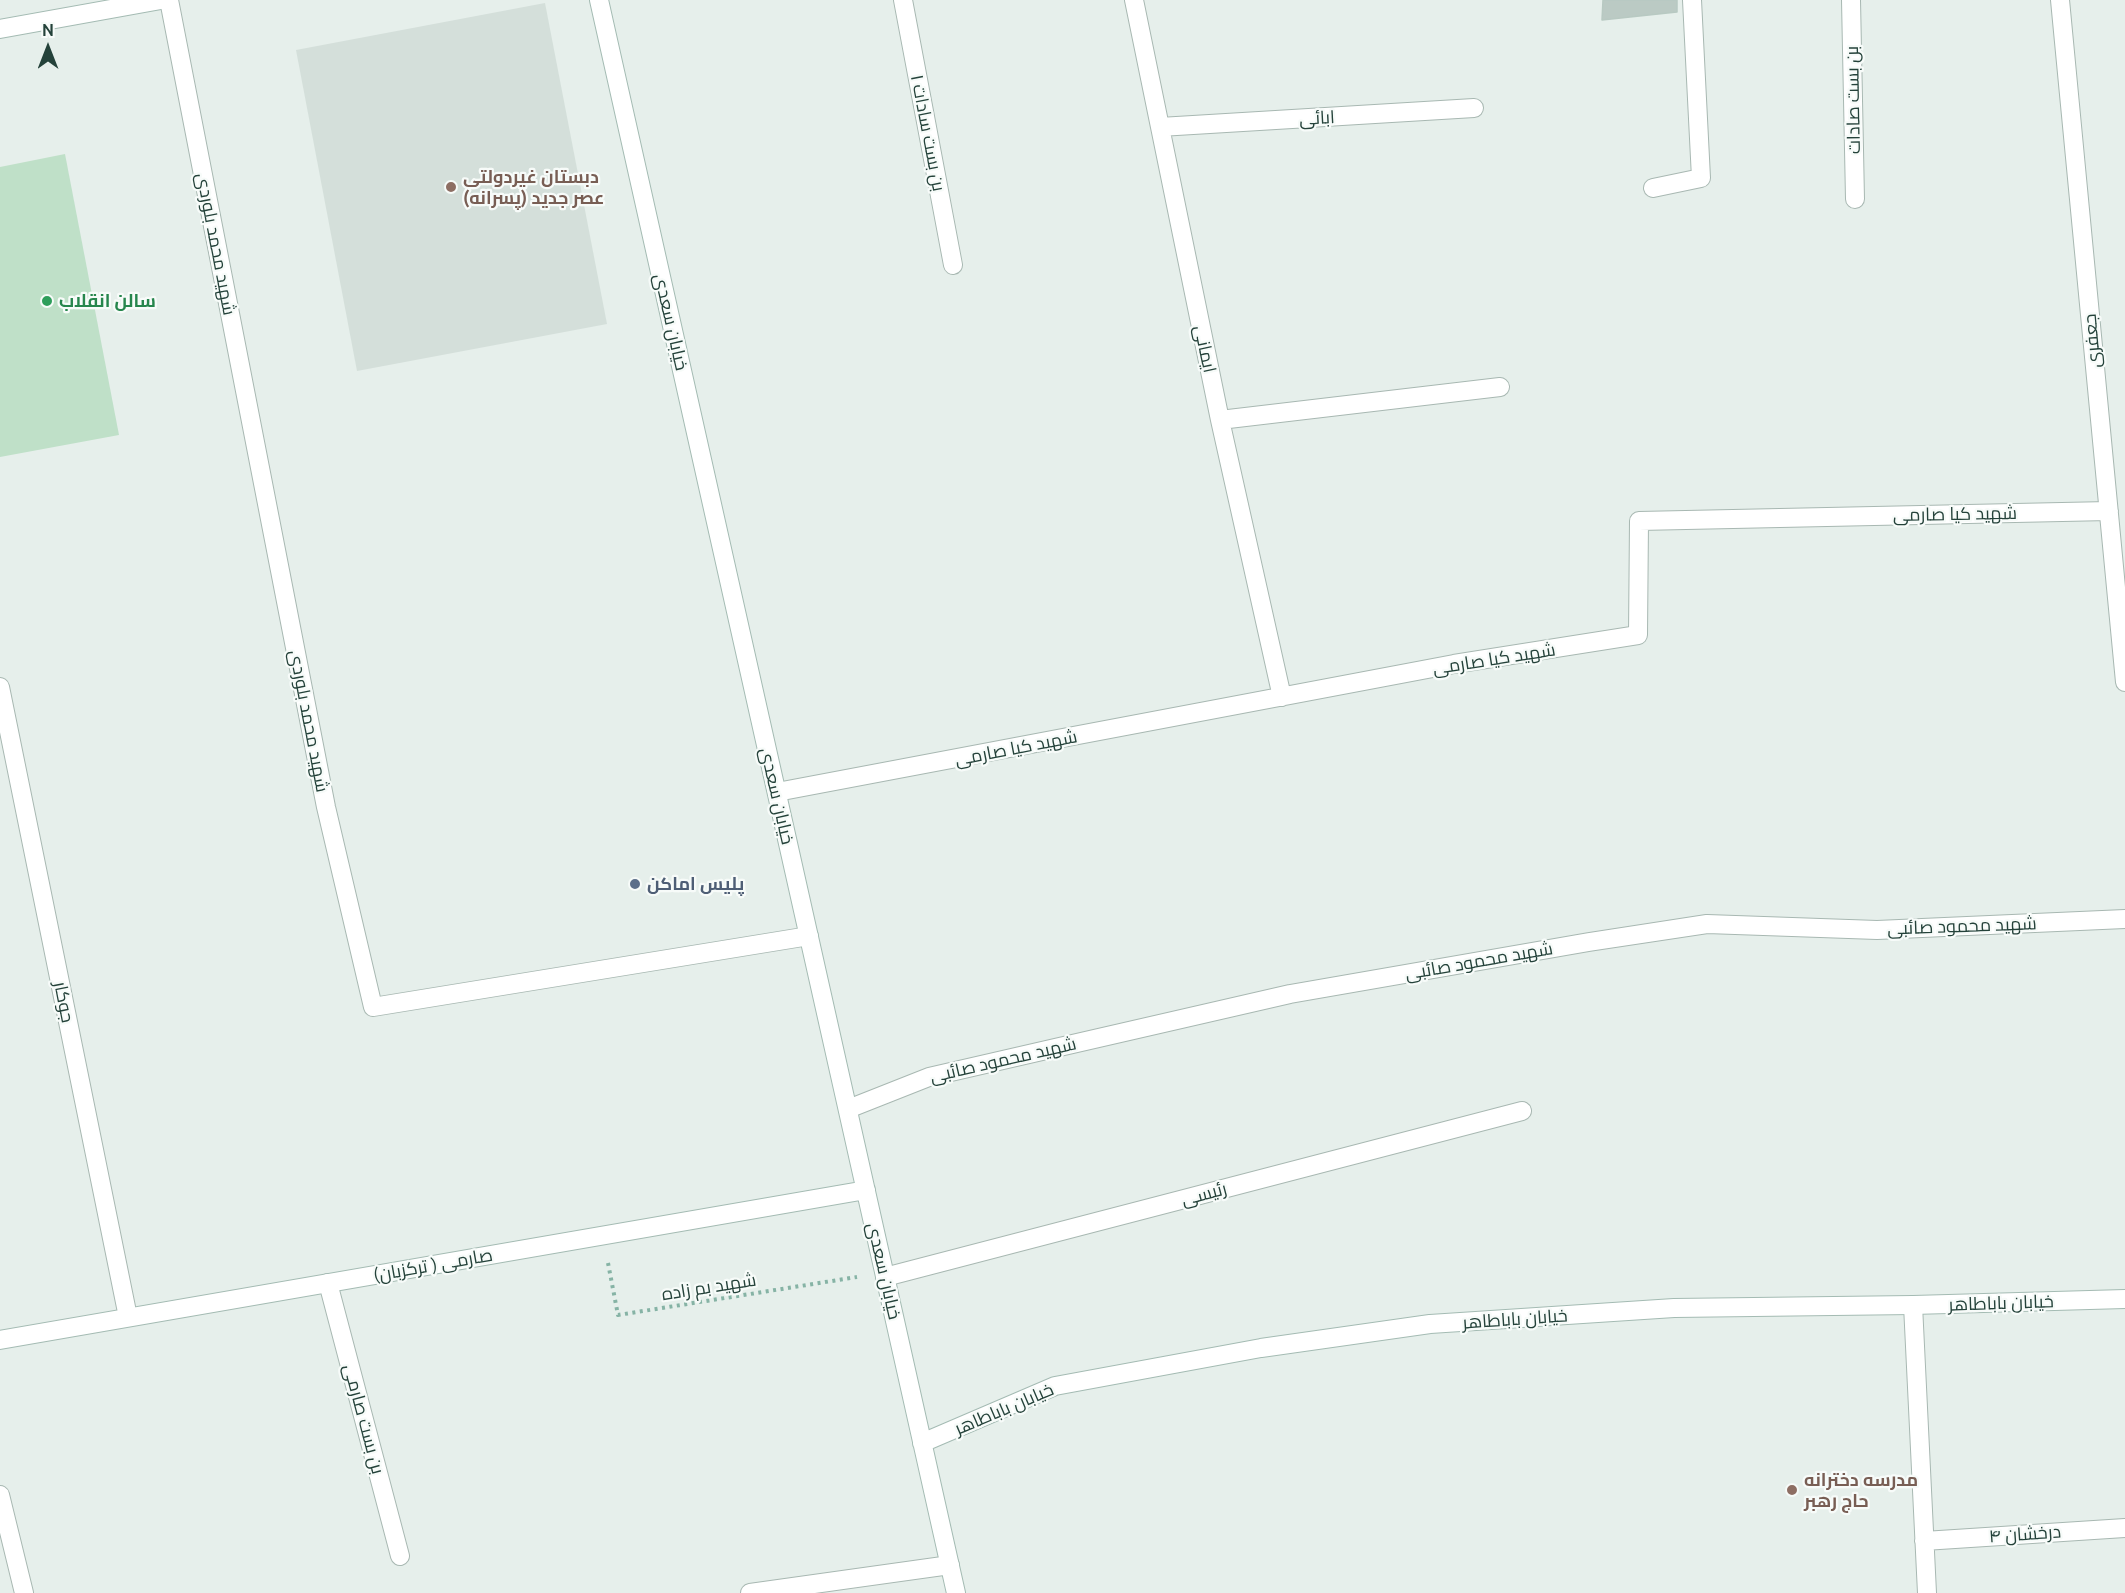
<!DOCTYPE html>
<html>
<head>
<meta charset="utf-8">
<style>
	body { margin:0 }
	#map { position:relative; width:2125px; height:1593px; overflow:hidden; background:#e6efeb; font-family:Ubuntu,sans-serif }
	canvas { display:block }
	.north { position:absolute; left:18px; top:18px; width:60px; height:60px; -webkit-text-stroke:4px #f7fbf9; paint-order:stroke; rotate:0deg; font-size:16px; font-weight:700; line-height:24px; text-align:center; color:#24423a }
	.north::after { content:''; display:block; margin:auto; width:21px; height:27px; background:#24423a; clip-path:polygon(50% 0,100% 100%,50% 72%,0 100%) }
</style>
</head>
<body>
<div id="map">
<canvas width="2125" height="1593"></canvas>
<div class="north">N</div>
</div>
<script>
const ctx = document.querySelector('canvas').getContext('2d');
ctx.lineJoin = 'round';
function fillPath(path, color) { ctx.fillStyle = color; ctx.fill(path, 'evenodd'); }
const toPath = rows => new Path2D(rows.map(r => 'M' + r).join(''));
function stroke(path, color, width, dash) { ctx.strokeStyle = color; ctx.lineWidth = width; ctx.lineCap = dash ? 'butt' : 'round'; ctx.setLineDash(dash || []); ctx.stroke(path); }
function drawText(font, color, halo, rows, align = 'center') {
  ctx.font = font + ' Ubuntu,Cairo,sans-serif'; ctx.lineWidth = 4.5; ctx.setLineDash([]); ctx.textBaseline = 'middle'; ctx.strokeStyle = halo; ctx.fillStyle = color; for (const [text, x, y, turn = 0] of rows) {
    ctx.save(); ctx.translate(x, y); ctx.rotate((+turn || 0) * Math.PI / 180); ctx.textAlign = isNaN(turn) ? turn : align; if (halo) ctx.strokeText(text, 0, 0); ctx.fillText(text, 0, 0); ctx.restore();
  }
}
fillPath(toPath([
	[545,3,607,324,357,371,296,50]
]), '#d4dfda');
fillPath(toPath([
	[65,154,119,435,0,457,0,167]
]), '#bfe0c8');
const building = toPath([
	[1603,0,1677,0,1677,12,1602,20,1603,0]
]);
fillPath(building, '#bbcac4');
stroke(building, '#b8c9c2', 1.5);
const street = toPath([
	[169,0,326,807,373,1007,809,936],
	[903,0,953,265],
	[1134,0,1220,420,1282,697],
	[1851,0,1855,199],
	[2060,0,2125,682],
	[1160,127,1474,108],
	[1653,188,1701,178,1692,0],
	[1220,420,1500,387],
	[0,687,128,1317],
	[777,792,1454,664,1638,635,1639,521,2109,511],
	[848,1109,929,1077,1290,994,1589,942,1707,924,1877,930,2125,919],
	[885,1277,1522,1111],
	[328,1283,400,1556],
	[1913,1305,1927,1593],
	[0,1495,24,1593],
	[1924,1541,2125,1528],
	[750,1593,950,1565]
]);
const secondary = toPath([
	[599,0,956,1593],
	[0,29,161,0],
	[0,1340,866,1190],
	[922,1443,1055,1386,1261,1348,1430,1324,1674,1308,1913,1305,2125,1299]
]);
stroke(street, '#a8b8b2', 20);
stroke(secondary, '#a4bbb3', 20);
stroke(toPath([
	[608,1263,618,1315,857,1277]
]), '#86b3a5', 4, [3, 4.5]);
stroke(street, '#fff', 18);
stroke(secondary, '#fff', 18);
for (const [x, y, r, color] of [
	[451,187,6,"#8d6e63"],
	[47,301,6,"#2e9e5b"],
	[635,884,6,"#5c6f8a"],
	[1792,1490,6,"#8d6e63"]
]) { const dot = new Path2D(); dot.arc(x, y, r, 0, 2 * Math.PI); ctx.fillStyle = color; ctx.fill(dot); stroke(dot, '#f7fbf9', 2); }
drawText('18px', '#24423a', '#f7fbf9', [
	["بن بست صادات",1853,100,-91],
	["ابائی",1317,118,-3],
	["بن بست سادات ۱",928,133,79],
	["شهید محمد بلوردی",216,244,79],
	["خیابان سعدی",671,322,77],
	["جعفری",2092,341,-95],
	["ایمانی",1205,349,78],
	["شهید کیا صارمی",1955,514,-1],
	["شهید کیا صارمی",1494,659,-9],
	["شهید محمد بلوردی",309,721,79],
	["شهید کیا صارمی",1016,748,-11],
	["خیابان سعدی",777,796,77],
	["شهید محمود صائبی",1962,926,-2],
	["شهید محمود صائبی",1479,961,-10],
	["جوکار",64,1002,79],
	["شهید محمود صائبی",1003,1060,-13],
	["رئیسی",1204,1194,-15],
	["صارمی ( ترکزبان)",433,1265,-10],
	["خیابان سعدی",884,1271,77],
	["شهید بم زاده",709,1287,-9],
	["خیابان باباطاهر",2001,1303,-2],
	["خیابان باباطاهر",1515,1319,-4],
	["خیابان باباطاهر",1004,1409,-23],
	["بن بست صارمی",364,1419,75],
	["درخشان ۴",2025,1534,-4]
]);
drawText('bold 18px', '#785e54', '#f7fbf9', [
	["دبستان غیردولتی",463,177],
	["عصر جدید (پسرانه)",463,198],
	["مدرسه دخترانه",1804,1480],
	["حاج رهبر",1804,1501]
], 'left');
drawText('bold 18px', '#27864d', '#f7fbf9', [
	["سالن انقلاب",59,301]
], 'left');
drawText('bold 18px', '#4e5e75', '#f7fbf9', [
	["پلیس اماکن",647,884]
], 'left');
</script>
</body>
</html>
